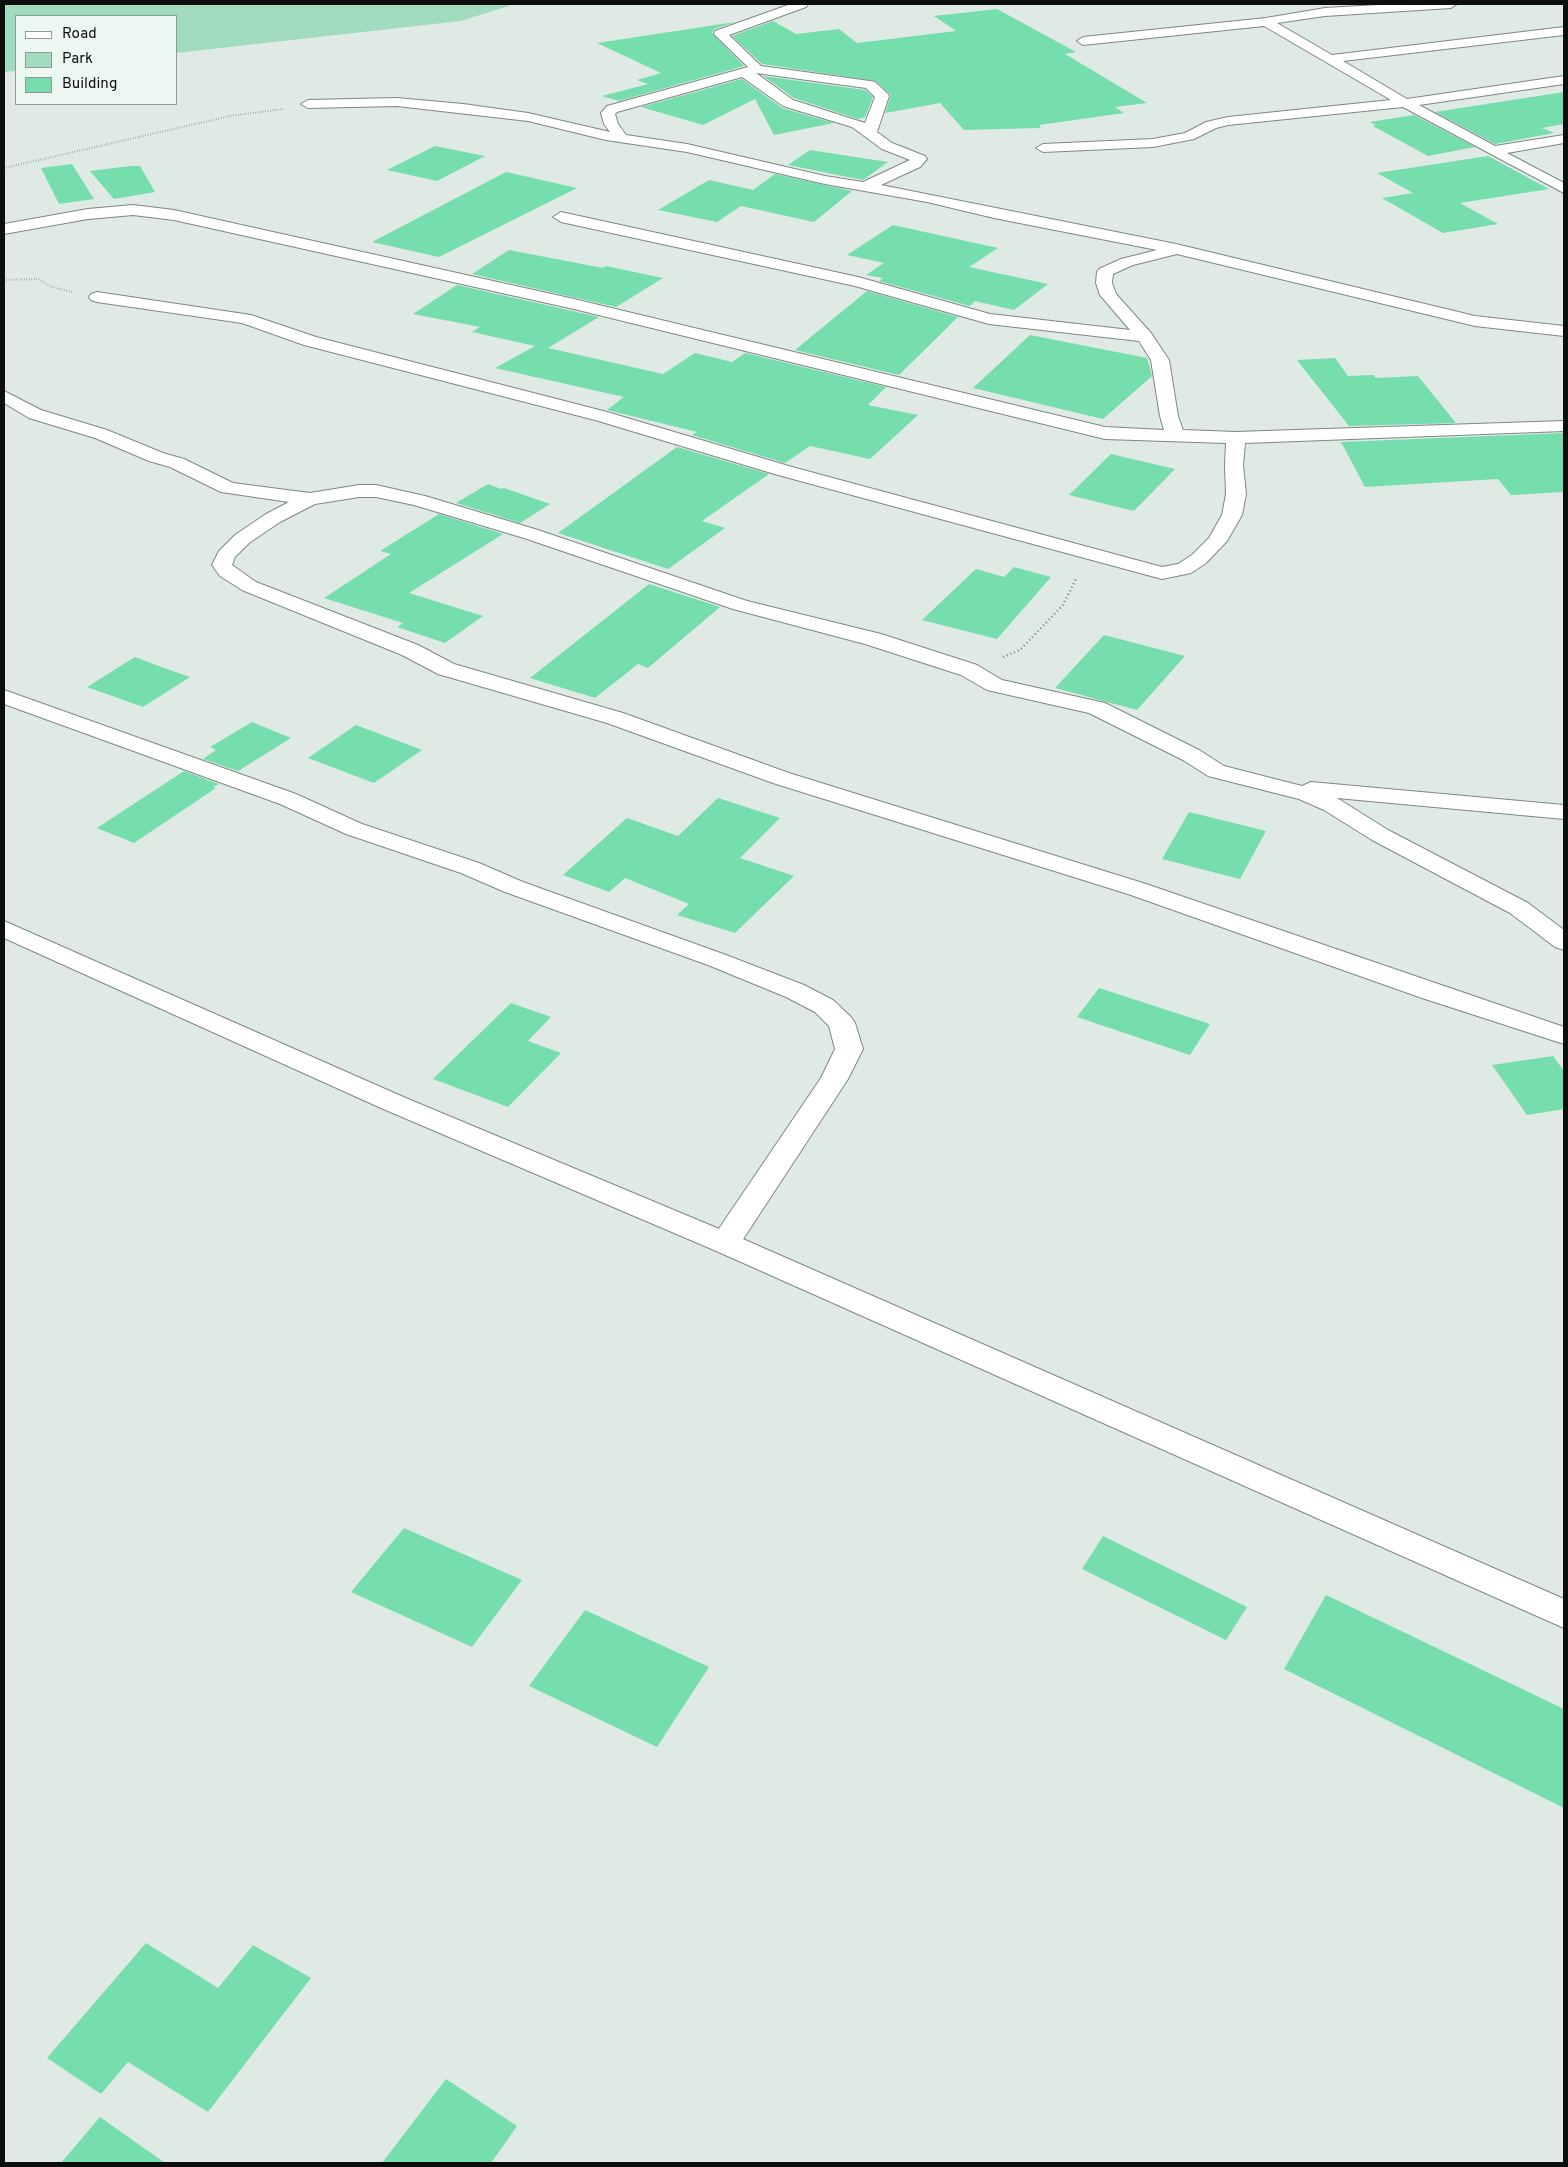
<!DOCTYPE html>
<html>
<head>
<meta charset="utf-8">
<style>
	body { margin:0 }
	#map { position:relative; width:1568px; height:2167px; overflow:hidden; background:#e0eae4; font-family:Overpass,sans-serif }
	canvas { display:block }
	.frame { position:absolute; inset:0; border:5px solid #0c0f0d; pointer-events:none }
	.legend { position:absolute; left:15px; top:15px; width:162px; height:90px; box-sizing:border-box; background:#edf7f2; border:1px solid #939a96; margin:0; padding:6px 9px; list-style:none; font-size:15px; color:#0c0f0d }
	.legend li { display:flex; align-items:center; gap:10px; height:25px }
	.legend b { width:25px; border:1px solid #939a96 }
</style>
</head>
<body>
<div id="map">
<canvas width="1568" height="2167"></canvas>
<div class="frame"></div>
<ul class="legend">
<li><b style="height:6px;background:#fff"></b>Road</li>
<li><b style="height:14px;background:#a2dcbe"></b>Park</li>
<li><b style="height:14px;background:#76ddad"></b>Building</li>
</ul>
</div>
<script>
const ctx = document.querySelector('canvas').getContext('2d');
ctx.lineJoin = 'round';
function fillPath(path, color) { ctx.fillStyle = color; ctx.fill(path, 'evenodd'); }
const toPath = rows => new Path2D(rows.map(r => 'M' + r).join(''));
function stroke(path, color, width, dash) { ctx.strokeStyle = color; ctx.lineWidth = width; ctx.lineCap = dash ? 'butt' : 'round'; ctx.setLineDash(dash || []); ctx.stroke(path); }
fillPath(toPath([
	[4,4,515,4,461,21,176,53,176,16,16,16,16,71,4,72]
]), '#a2dcbe');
fillPath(toPath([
	[997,9,1076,52,1065,54,1147,103,1115,107,1124,113,1039,125,1041,128,964,130,940,103,885,113,891,95,876,81,762,64,732,36,773,21,796,34,839,29,857,43,956,31,934,16],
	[735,22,714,29,712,33,744,66,619,101,602,96,648,84,637,80,661,73,597,43],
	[763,76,865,90,873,97,865,117,858,119,794,98],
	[742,79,782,108,834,123,774,135,755,99,703,125,641,107],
	[1564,92,1564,124,1542,128,1554,133,1495,144,1435,112],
	[1414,115,1475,147,1428,156,1373,126,1376,125,1370,122],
	[435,146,485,156,437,181,387,170],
	[810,150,888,162,863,180,788,165],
	[1488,156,1549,189,1460,203,1498,224,1443,233,1382,198,1413,193,1377,173],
	[72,164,94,199,59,204,41,168],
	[130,166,140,166,155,192,114,199,90,171],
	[506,172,577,188,439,257,372,242],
	[775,174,852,191,814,222,741,206,717,222,658,210,709,180,753,190],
	[893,225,998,248,969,267,1048,284,1014,310,975,301,970,306,879,281,883,278,866,275,884,263,847,255],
	[509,250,603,268,606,266,663,278,616,307,472,274],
	[457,285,599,317,548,348,663,374,695,353,732,362,745,353,886,387,868,405,918,415,870,459,810,446,785,463,692,435,697,432,607,410,624,397,495,368,535,346,472,332,480,327,413,314],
	[867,291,958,317,899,375,795,350],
	[1030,335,1147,358,1152,376,1103,419,973,388],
	[1335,358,1348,376,1373,375,1376,378,1418,376,1456,423,1349,426,1297,360],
	[1564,433,1564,492,1511,495,1498,479,1365,487,1341,442],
	[677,447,769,474,702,521,725,528,668,569,558,533],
	[1111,454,1175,469,1134,511,1069,495],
	[488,484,501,489,504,488,550,504,520,523,456,503],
	[439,514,503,534,409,593,483,616,445,643,397,627,403,623,324,598,391,554,380,551],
	[1014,567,1051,577,997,639,922,620,976,569,1004,577],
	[649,584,720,607,648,668,638,664,595,698,530,678],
	[1104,635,1185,656,1137,710,1055,688],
	[135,657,156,665,190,677,143,707,87,687],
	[252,722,291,738,238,771,203,759,216,750,210,747],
	[356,725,422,750,374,783,308,758],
	[184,771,219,784,213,787,216,788,134,843,97,828],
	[718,798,780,818,740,858,794,876,735,933,677,915,689,904,625,878,609,892,563,875,627,818,678,836],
	[1189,812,1266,831,1240,879,1162,859],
	[1099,988,1210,1024,1190,1055,1077,1017],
	[511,1003,551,1017,528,1041,561,1053,508,1107,433,1079],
	[1553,1056,1564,1071,1564,1109,1527,1115,1492,1065],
	[404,1528,522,1580,472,1647,351,1592],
	[1103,1536,1247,1607,1226,1640,1082,1569],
	[1326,1595,1564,1709,1564,1808,1284,1669],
	[585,1610,709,1667,657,1747,529,1686],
	[146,1943,218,1988,253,1945,311,1978,208,2112,128,2062,101,2094,47,2058],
	[446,2079,517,2126,491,2163,382,2163],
	[100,2117,165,2163,61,2163]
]), '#76ddad');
const minor = toPath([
	[791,4,808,4,806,7,729,35,761,66,870,81,875,82,887,93,889,96,877,132,892,143,925,156,927,159,920,167,881,185,1176,244,1475,316,1564,326,1564,336,1475,326,1177,254,1133,265,1113,274,1112,283,1116,294,1151,333,1169,360,1178,416,1183,430,1236,432,1564,421,1564,431,1245,443,1243,465,1246,494,1242,515,1227,541,1206,563,1191,573,1162,579,778,475,595,420,304,345,242,323,97,302,91,300,89,297,91,294,97,292,251,315,316,337,607,412,792,467,1162,567,1178,564,1192,555,1209,538,1222,515,1226,494,1225,465,1226,443,1105,439,574,309,174,220,133,215,88,219,4,234,4,224,88,209,133,205,174,210,574,299,1105,427,1164,430,1160,416,1151,360,1139,341,989,324,855,286,561,222,553,217,561,212,858,277,990,314,1130,330,1100,295,1096,283,1097,272,1099,269,1121,259,1157,250,994,218,927,202,825,184,687,152,606,140,528,121,397,106,308,108,301,104,308,100,397,98,463,104,528,113,610,132,604,124,601,113,607,106,748,67,714,34,715,31,791,4],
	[756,73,866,88,875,97,865,123,793,100,756,73],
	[742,77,783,106,852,127,882,149,910,160,863,182,825,176,687,144,626,135,618,124,615,114,617,112,742,77],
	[1396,4,1457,4,1451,8,1325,16,1277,23,1332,55,1564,27,1564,35,1343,61,1407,99,1564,76,1564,84,1419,105,1495,146,1564,135,1564,143,1507,153,1564,183,1564,193,1403,107,1228,125,1216,128,1194,139,1153,147,1043,152,1036,148,1043,144,1153,139,1185,133,1206,122,1228,117,1391,100,1264,26,1083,45,1077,41,1083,37,1266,18,1325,8,1396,4],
	[4,391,41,410,107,430,163,453,184,459,233,483,310,493,359,485,376,485,425,496,538,530,747,601,881,634,977,665,1002,680,1105,703,1199,750,1224,766,1302,786,1311,782,1564,805,1564,819,1337,798,1388,830,1528,903,1564,930,1564,950,1555,947,1510,913,1372,840,1324,810,1299,799,1208,776,1183,760,1089,713,987,690,961,675,865,644,733,609,524,538,414,505,376,497,359,497,315,504,280,522,249,543,235,557,232,565,256,582,418,645,454,664,623,713,789,773,1146,884,1564,1027,1564,1044,1422,998,1128,894,773,783,607,723,438,674,402,655,242,590,220,576,212,565,219,551,235,535,266,514,289,502,221,492,170,467,149,461,95,438,29,418,4,403,4,391],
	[4,690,296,794,362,824,479,863,523,882,726,955,804,985,833,1000,851,1017,855,1023,863,1049,848,1079,736,1250,725,1253,714,1250,710,1243,714,1236,821,1078,835,1049,829,1026,815,1012,786,997,708,965,505,892,461,873,346,834,280,804,4,704,4,690]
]);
const tertiary = toPath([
	[4,921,401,1096,736,1236,1564,1599,1564,1628,714,1250,381,1108,4,938,4,921]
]);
stroke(minor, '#7f8782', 2);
stroke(tertiary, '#7f8782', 2);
stroke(toPath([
	[4,168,230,116,283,109],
	[4,280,38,279,52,287,72,292]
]), '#7c837e', 2, [0.5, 2]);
stroke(toPath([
	[1003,657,1020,650,1063,605,1077,577]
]), '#7c837e', 2.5, [1, 3]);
fillPath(minor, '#fff');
fillPath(tertiary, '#fff');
</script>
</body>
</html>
